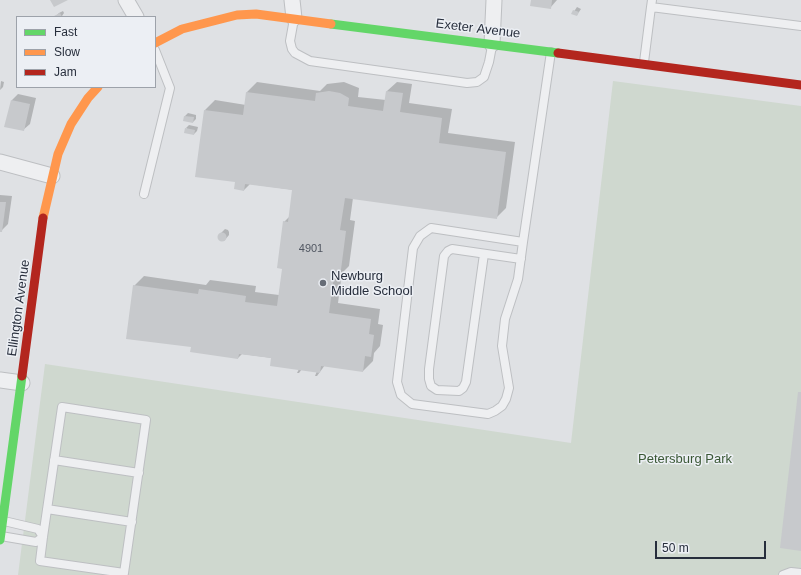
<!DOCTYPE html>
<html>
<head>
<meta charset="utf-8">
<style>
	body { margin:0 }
	#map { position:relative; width:801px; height:575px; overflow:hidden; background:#dfe1e4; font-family:Arial,sans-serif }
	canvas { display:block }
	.legend { position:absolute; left:16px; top:16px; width:140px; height:72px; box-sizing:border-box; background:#eceff4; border:1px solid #9da2aa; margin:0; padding:5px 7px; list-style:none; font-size:12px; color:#272e3c }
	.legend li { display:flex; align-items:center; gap:8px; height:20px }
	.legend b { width:20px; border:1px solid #9da2aa }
	.scale { position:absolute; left:655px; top:541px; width:111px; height:18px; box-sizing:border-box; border:2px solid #272e3c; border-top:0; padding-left:5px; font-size:12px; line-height:14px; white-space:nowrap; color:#272e3c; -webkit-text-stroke:3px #eceff4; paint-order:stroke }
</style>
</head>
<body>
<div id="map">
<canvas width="801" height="575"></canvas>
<ul class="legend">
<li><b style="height:5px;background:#63d668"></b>Fast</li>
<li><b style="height:5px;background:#ff974d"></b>Slow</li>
<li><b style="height:5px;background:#b3261e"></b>Jam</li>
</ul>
<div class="scale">50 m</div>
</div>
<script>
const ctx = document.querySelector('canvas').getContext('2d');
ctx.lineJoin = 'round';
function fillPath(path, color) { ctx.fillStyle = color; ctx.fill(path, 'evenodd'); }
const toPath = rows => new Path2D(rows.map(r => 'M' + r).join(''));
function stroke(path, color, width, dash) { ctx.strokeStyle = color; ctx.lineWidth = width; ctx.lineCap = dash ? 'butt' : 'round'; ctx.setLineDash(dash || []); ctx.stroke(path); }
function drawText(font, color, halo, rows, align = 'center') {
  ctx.font = font + ' Arial,sans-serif'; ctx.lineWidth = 3; ctx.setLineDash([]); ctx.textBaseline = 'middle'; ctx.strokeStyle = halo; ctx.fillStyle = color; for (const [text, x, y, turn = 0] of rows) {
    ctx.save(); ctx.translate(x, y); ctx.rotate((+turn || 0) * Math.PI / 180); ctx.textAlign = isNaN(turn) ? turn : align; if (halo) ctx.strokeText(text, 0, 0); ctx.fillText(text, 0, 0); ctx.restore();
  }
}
fillPath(toPath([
	[613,81,801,106,801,575,18,575,45,364,571,443]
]), '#cfd8cf');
fillPath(toPath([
	[532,0,557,0,550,8],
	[577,7,581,9,577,15,573,13],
	[63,11,64,13,62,16,56,17,56,16,59,13],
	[1,81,4,82,3,87,0,90],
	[257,82,320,91,327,84,344,82,359,88,358,97,386,100,387,91,397,82,412,84,409,103,452,109,448,133,515,142,506,208,496,218,353,198,350,220,355,221,349,266,342,273,338,303,380,309,378,324,383,325,380,346,374,353,373,361,363,371,325,365,317,376,315,376,317,371,302,369,299,373,297,373,299,369,272,358,242,354,238,358,192,347,134,286,144,276,206,285,210,280,256,286,255,292,279,295,283,268,284,222,290,216,294,190,250,184,244,190,236,182,205,110,215,100,246,105,247,92],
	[18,94,36,98,30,124,23,130,5,126,12,100],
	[188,113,196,115,196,119,193,122,184,120,185,116],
	[189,125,198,127,197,131,194,134,186,128],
	[0,195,12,196,8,224,1,231,0,231],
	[225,229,228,230,229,232,229,235,224,241,220,240,219,237,219,235]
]), '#0003');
fillPath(toPath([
	[50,0,68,0,54,7],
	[531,0,552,0,551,9,530,6],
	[573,10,579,12,577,16,571,14],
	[60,13,62,17,55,17,54,16],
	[329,91,340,93,349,98,348,106,383,111,386,91,403,93,400,112,442,118,439,143,506,152,497,219,345,198,340,230,346,231,340,277,334,276,329,313,371,319,369,334,374,335,371,357,365,356,363,372,321,366,320,373,270,366,271,358,239,354,238,359,190,352,191,347,126,339,133,285,198,294,199,289,246,296,245,302,277,306,282,269,277,268,283,221,288,222,292,190,245,184,244,191,234,189,235,182,195,177,204,110,243,115,246,92,315,101,316,93],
	[11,100,30,104,24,131,4,127],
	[184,116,194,117,193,123,183,121],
	[185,128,195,130,194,135,184,133],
	[0,202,6,202,2,232,0,232],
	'217.5 237a4.5 4.5 0 1 1 9 0a4.5 4.5 0 1 1-9 0Z',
	[798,392,801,392,801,551,780,548]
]), '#c7c9cc');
const lane = toPath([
	[652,0,651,7,801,26],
	[294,19,290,41,292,49,295,53,310,61,467,83,477,82,484,77,489,62,492,46],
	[644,62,651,7],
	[144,194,170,88,155,50],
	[523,242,518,279,505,319,502,346,509,388,506,399,502,406,495,411,488,414,412,404,401,395,397,382,413,248,420,236,431,228,523,242,551,52],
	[484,254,466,382,463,388,459,391,437,390,431,386,429,379,429,369,444,256,448,251,452,249,521,259],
	[62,407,146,420,124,573,40,561,43,537,62,407],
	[54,460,139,473],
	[47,509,132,522],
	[1,536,36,542,43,537,38,529,4,521],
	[783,575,791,572,801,573]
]);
const street = toPath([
	[126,0,136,17],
	[292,0,294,18],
	[492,44,494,0],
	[0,162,52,176],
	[0,380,22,383]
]);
stroke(lane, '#bdbfc2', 10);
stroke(street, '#bdbfc2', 17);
stroke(lane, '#eeeff1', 8);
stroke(street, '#eeeff1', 15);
stroke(toPath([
	[331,24,558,53],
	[0,540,22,376]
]), '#63d668', 9);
stroke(toPath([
	[155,43,182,29,237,15,256,14,331,24],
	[43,218,58,154,71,124,88,98,98,87]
]), '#ff974d', 9);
stroke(toPath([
	[558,53,801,85],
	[22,376,43,218]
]), '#b3261e', 9);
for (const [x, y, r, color] of [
	[323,283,4,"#676d77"]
]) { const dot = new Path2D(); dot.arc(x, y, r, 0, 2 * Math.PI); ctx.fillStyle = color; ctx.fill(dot); stroke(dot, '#eceff4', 1.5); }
drawText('11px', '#505661', null, [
	["4901",311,249]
]);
drawText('13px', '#272e3c', '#eceff4', [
	["Exeter Avenue",478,29,7],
	["Ellington Avenue",19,308,-82]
]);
drawText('13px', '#272e3c', '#eceff4', [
	["Newburg",331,276],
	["Middle School",331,291]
], 'left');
drawText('13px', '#3a5835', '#eceff4', [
	["Petersburg Park",685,459]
]);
</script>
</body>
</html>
